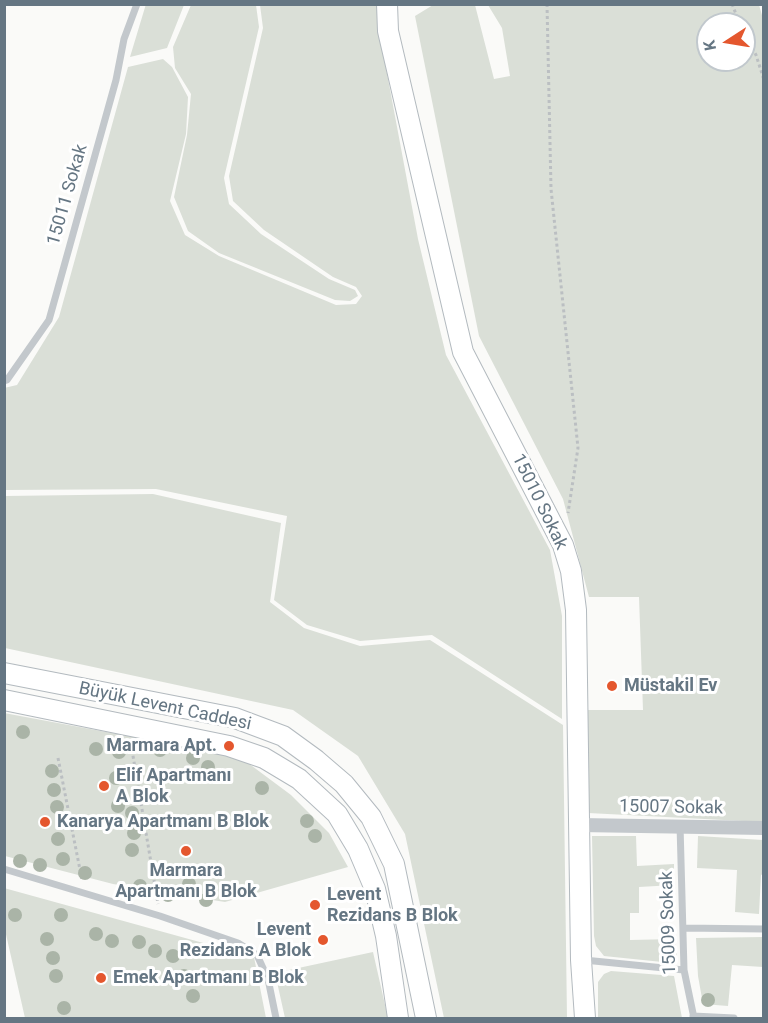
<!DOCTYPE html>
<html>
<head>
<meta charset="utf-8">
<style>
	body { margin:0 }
	#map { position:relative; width:768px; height:1023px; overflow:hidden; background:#fafaf8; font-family:Roboto,sans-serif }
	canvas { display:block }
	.frame { position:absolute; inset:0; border:6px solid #657683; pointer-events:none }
	.north { position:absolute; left:696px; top:12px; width:60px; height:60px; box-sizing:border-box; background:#fff; border:2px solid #c1c8cd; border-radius:50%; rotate:258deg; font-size:16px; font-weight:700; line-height:24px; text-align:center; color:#657683 }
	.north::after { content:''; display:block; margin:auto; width:21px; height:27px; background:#e4572e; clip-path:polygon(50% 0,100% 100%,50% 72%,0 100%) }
</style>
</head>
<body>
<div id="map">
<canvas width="768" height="1023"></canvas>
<div class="frame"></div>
<div class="north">K</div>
</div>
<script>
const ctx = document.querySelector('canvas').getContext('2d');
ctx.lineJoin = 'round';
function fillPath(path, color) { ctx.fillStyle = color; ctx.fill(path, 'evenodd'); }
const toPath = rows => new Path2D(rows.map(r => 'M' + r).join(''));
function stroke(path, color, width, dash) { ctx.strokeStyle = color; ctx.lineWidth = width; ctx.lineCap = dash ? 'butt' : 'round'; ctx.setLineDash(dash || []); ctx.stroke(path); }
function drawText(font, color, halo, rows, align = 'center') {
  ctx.font = font + ' Roboto,sans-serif'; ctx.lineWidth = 6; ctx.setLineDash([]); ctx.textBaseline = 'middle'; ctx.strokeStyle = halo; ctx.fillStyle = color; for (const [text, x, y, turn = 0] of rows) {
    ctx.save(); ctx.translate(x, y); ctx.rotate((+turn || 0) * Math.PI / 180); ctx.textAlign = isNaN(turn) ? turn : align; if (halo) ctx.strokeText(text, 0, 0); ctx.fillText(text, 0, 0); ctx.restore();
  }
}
fillPath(toPath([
	[146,4,184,5,167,48,130,57],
	[191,5,256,5,259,27,224,178,229,204,261,234,329,279,355,290,358,296,350,301,335,300,219,253,188,231,174,197,187,135,191,94,175,68,173,47],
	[260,5,378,5,380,36,418,239,446,355,550,550,562,616,562,719,432,635,360,641,307,625,274,600,287,516,156,489,5,490,4,388,17,385,59,317,128,67,163,59,172,67,188,97,186,134,170,201,185,235,219,256,336,305,356,304,362,296,356,287,333,277,264,230,233,201,229,176,263,28],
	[433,5,475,5,494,79,510,76,502,28,488,5,759,5,764,22,763,822,588,813,585,710,643,710,639,597,589,597,563,499,479,336,415,16],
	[708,24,744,24,744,60,708,60],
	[153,494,281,523,270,602,304,628,360,646,430,640,563,725,567,1018,444,1018,405,834,358,756,293,710,5,648,5,496],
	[4,713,187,747,244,760,291,795,329,833,348,867,225,902,113,884,5,856],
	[592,836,636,836,637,866,674,864,674,885,639,887,639,913,630,913,630,940,675,939,677,958,672,963,604,956,596,946,594,936],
	[698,836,763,840,763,874,761,875,759,914,735,912,737,870,697,868],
	[4,888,254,957,266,1018,25,1018,5,930],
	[763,937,763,967,732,965,728,1006,703,1004,698,976,696,938],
	[373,952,388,1018,285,1018,275,973],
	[611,971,674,976,682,1018,598,1018,598,982,604,974]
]), '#dadfd7');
const secondary = toPath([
	[387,4,388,31,463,352,563,545,571,571,576,610,581,960,585,1018],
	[4,673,235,718,283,736,316,760,344,784,371,817,394,864,426,1018],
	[4,700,229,746,264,758,299,779,337,814,358,849,375,889,386,936,398,1018]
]);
stroke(secondary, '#b3babf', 22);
stroke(toPath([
	[547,4,551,189,578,448,568,513],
	[732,4,740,24],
	[744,32,756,55,764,80],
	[131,744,158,904],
	[58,758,82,880]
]), '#bbbfc2', 3, [3, 3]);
stroke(toPath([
	[4,381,7,380,49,320,116,80,124,39,137,4],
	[680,825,684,970,694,1018],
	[4,869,160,916,238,943,257,955,268,979,276,1018],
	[684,928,764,929],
	[584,960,684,970],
	[693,1016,734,1018]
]), '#c3c8cc', 7);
stroke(toPath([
	[579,825,764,828]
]), '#c3c8cc', 14);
stroke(secondary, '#fff', 20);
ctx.fillStyle = '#aab4a7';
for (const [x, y] of [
	[23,732],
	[96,749],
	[160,750],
	[119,752],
	[193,758],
	[208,767],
	[52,771],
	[116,778],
	[262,788],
	[54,790],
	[118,806],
	[57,807],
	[132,813],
	[307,821],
	[134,833],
	[315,836],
	[58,839],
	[132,850],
	[63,859],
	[20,861],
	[40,865],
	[85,873],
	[189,884],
	[140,886],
	[168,895],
	[206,900],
	[15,915],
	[61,915],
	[96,934],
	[47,939],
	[112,941],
	[139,942],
	[155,951],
	[173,956],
	[53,958],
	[56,976],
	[184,976],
	[193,996],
	[708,1000],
	[64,1008]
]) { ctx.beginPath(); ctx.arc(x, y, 7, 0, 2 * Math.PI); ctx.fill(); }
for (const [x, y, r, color] of [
	[612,686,6,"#e4572e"],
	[229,746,6,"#e4572e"],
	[104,786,6,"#e4572e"],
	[45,822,6,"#e4572e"],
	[186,851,6,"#e4572e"],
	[315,905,6,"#e4572e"],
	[323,940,6,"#e4572e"],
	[101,978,6,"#e4572e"]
]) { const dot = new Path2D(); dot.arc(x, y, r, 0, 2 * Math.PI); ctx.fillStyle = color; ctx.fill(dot); stroke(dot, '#fff', 2); }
drawText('18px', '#657683', '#fff', [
	["15011 Sokak",68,195,-74],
	["15010 Sokak",539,502,64],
	["Büyük Levent Caddesi",165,707,12],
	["15007 Sokak",671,808,1],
	["15009 Sokak",669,923,-92]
]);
drawText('bold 18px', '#657683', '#fff', [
	["Müstakil Ev",624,686],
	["Marmara Apt.",217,746,"right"],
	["Elif Apartmanı",116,776],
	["A Blok",116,797],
	["Kanarya Apartmanı B Blok",57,822],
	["Marmara",186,871,"center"],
	["Apartmanı B Blok",186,892,"center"],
	["Levent",327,895],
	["Rezidans B Blok",327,916],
	["Levent",311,930,"right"],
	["Rezidans A Blok",311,951,"right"],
	["Emek Apartmanı B Blok",113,978]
], 'left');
</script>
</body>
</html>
